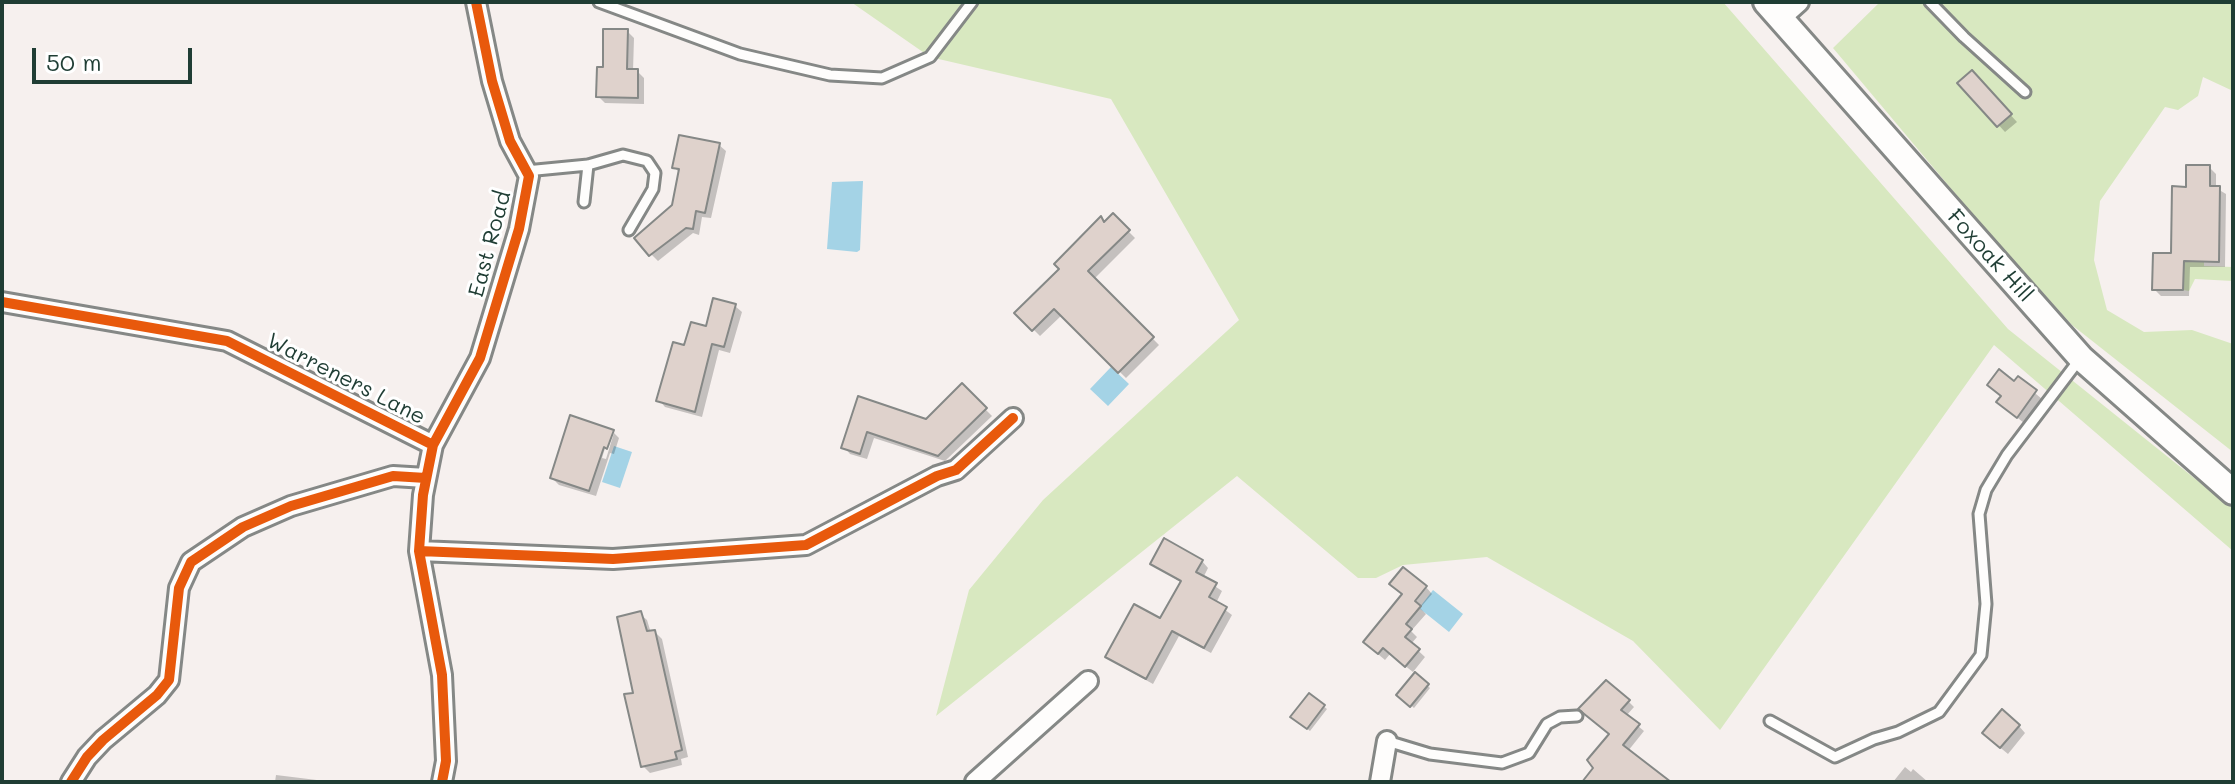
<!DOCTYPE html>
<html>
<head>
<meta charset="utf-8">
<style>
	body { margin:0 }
	#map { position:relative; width:2235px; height:784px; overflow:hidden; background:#f6f0ee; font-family:Mali,sans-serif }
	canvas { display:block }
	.frame { position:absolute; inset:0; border:4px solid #1f3d34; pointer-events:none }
	.scale { position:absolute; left:32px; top:48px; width:160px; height:36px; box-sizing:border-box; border:4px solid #1f3d34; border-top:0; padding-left:10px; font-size:24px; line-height:28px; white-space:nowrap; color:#1f3d34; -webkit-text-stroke:6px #fff; paint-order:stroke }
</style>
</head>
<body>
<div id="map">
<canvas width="2235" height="784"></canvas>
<div class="frame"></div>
<div class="scale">50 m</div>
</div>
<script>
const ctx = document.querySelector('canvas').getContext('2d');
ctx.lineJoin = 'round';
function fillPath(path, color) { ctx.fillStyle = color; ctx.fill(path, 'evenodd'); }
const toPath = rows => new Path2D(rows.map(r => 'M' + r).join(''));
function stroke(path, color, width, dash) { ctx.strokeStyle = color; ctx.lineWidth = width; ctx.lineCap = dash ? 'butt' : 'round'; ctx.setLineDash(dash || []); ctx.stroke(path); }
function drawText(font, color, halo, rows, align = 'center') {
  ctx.font = font + ' Mali,sans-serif'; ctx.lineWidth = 6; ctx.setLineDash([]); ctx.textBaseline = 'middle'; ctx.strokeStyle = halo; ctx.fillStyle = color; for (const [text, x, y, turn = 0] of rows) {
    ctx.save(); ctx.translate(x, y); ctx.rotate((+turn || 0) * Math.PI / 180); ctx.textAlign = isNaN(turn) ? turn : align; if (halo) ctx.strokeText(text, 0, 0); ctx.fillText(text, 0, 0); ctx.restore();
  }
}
fillPath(toPath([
	[851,2,1723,2,2008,329,2233,509,2233,551,1994,345,1720,730,1633,641,1487,557,1403,565,1376,578,1358,578,1237,476,936,716,969,590,1043,500,1239,320,1111,99,930,57],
	[1880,2,2233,2,2233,91,2203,77,2198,96,2178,110,2165,107,2100,201,2094,260,2107,310,2144,332,2192,330,2233,344,2233,452,2072,325,1979,222,1833,48],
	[2184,261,2204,261,2204,266,2233,267,2233,281,2195,279,2189,291,2183,290]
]), '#d8e8c0');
fillPath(toPath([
	[863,181,860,250,857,252,827,249,832,182],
	[1111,367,1129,384,1108,406,1090,389],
	[614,446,632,452,620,488,602,482],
	[1433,590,1463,614,1449,632,1419,608]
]), '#a4d3e6');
fillPath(toPath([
	[627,31,634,38,633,71,637,71,644,78,644,104,605,103,598,96,604,69],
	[1972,73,2017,122,2005,132,1960,83],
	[719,145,726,151,711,218,702,217,699,235,693,233,658,261,651,254,673,206,680,173,674,167],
	[2209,167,2216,174,2216,188,2226,194,2225,267,2190,267,2189,296,2161,296,2154,289,2173,255,2188,189],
	[1113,216,1135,238,1094,279,1159,345,1126,378,1062,315,1040,336,1017,313,1062,269,1101,219,1105,223],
	[735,306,742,312,730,353,719,350,702,417,665,407,659,400,686,348],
	[2018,379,2042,399,2024,423,1998,402],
	[962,386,992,416,945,461,874,438,867,459,850,454,844,447,860,399,926,421],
	[572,418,614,432,610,432,602,458,606,459,614,433,619,438,614,454,610,453,596,496,559,485,552,478],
	[1202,561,1208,568,1203,578,1222,591,1216,603,1232,615,1211,653,1179,636,1153,684,1115,663,1108,657,1160,621,1182,583,1152,564],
	[1426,587,1432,594,1420,608,1426,614,1411,631,1417,637,1411,644,1425,657,1413,672,1390,654,1385,660,1372,649],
	[640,614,647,620,651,633,655,632,662,639,688,757,681,759,682,765,650,773,643,766,635,694],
	[1415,675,1430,688,1414,708,1399,695],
	[1309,695,1327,709,1310,731,1295,719],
	[1628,701,1634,707,1626,716,1644,731,1628,751,1668,782,1584,782,1596,768,1611,735,1586,714],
	[2019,726,2025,733,2008,754,1991,740],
	[1905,767,1911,772,1913,769,1928,782,1893,782],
	[276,775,333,782,275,782]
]), '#0003');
const building = toPath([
	[603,29,628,29,627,69,638,69,638,98,596,97,597,67,603,67,603,29],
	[1972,70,2012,114,1997,127,1957,83,1972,70],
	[679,135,720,143,705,213,696,211,693,229,686,228,649,256,634,238,672,205,679,169,672,168,679,135],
	[2186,165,2210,165,2210,186,2220,186,2219,262,2184,261,2183,290,2152,290,2153,253,2171,253,2172,186,2186,187,2186,165],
	[1113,213,1130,230,1088,271,1154,337,1118,373,1054,309,1032,331,1014,313,1059,269,1054,264,1101,216,1104,222,1113,213],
	[713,298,736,304,724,347,712,344,695,412,656,401,673,342,684,345,691,322,706,326,713,298],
	[1999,369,2014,381,2018,376,2037,390,2017,418,1996,402,2001,396,1987,385,1999,369],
	[962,383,987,408,938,456,867,432,860,454,841,448,858,396,926,419,962,383],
	[570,415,614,430,607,449,604,447,589,491,550,478,570,415],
	[1164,538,1203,560,1196,572,1217,583,1209,597,1227,607,1204,648,1172,631,1146,679,1105,657,1134,604,1160,618,1181,581,1150,564,1164,538],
	[1403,567,1427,586,1415,601,1421,606,1406,624,1412,629,1405,637,1420,649,1405,667,1383,648,1378,654,1363,642,1402,594,1389,584,1403,567],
	[641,611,647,631,655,630,682,750,675,752,677,759,641,767,624,694,633,693,617,617,641,611],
	[1415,672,1429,684,1410,707,1396,695,1415,672],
	[1606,680,1630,700,1621,710,1640,724,1623,745,1671,782,1582,782,1593,768,1587,760,1609,734,1578,709,1606,680],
	[1309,693,1325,705,1307,729,1290,717,1309,693],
	[2002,709,2020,725,2000,748,1982,733,2002,709]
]);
fillPath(building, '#dfd2cc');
stroke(building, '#858886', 2);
const lane = toPath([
	[599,2,740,54,830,75,882,78,930,57,972,2],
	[1930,2,1964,37,2025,92],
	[526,171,588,165,623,155,647,161,655,173,653,189,629,230],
	[584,202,588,165],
	[1770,721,1835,757,1874,739,1898,732,1939,712,1981,655,1986,604,1979,514,1986,490,2007,455,2079,360],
	[1387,741,1430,754,1502,763,1529,753,1547,724,1560,717,1577,716]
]);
const street = toPath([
	[1780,19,1799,2],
	[2,302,227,341,433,445,423,495,419,551,442,675,446,761,442,782],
	[433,445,480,358,519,229,529,176,510,141,492,81,476,2],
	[419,551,613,559,806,545,937,476,956,470,1013,418],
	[71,782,87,757,103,740,157,695,169,680,179,588,191,562,243,527,291,506,393,476,426,478],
	[975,782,1088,681],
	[1380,782,1387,741]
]);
const secondary = toPath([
	[1766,2,2081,358,2233,492]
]);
stroke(lane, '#858886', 15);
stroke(street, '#858886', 24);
stroke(secondary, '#858886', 30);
stroke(lane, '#fefdfc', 9);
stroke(street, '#fefdfc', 18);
stroke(secondary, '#fefdfc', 24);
stroke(toPath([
	[2,302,227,341,433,445,423,495,419,551,442,675,446,761,442,782],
	[433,445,480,358,519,229,529,176,510,141,492,81,476,2],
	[419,551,613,559,806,545,937,476,956,470,1013,418],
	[71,782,87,757,103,740,157,695,169,680,179,588,191,562,243,527,291,506,393,476,426,478]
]), '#e8590c', 10);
drawText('22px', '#1f3d34', '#fff', [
	["East Road",490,244,-75],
	["Foxoak Hill",1990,256,48],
	["Warreners Lane",346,379,27]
]);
</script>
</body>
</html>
